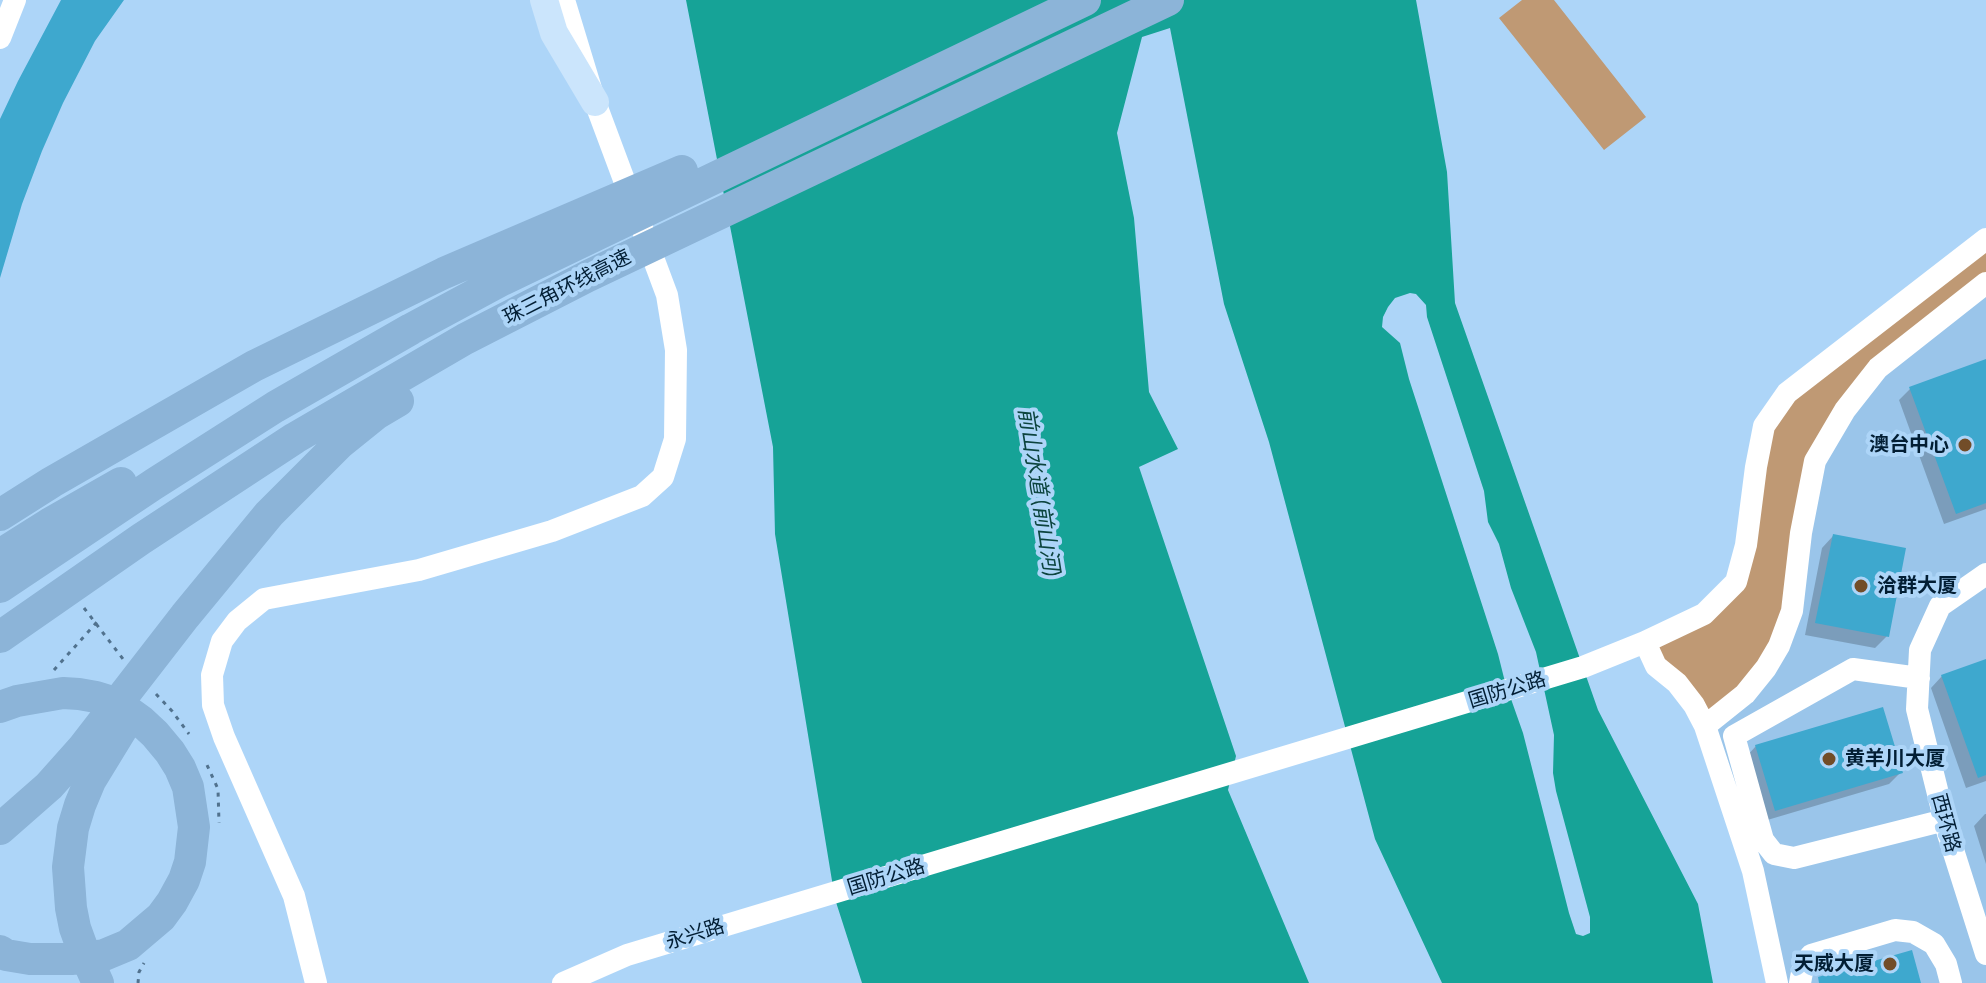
<!DOCTYPE html>
<html>
<head>
<meta charset="utf-8">
<style>
	body { margin:0 }
	canvas { display:block; background:#add5f8 }
</style>
</head>
<body>
<canvas width="1986" height="983"></canvas>
<script>
const ctx = document.querySelector('canvas').getContext('2d');
ctx.lineJoin = 'round';
function fillPath(path, color) { ctx.fillStyle = color; ctx.fill(path, 'evenodd'); }
const toPath = rows => new Path2D(rows.map(r => 'M' + r).join(''));
function stroke(path, color, width, dash) { ctx.strokeStyle = color; ctx.lineWidth = width; ctx.lineCap = dash ? 'butt' : 'round'; ctx.setLineDash(dash || []); ctx.stroke(path); }
function drawText(font, color, halo, rows, align = 'center') {
  ctx.font = font + ' Lato,"Noto Sans SC",sans-serif'; ctx.lineWidth = 8; ctx.setLineDash([]); ctx.textBaseline = 'middle'; ctx.strokeStyle = halo; ctx.fillStyle = color; for (const [text, x, y, turn = 0] of rows) {
    ctx.save(); ctx.translate(x, y); ctx.rotate((+turn || 0) * Math.PI / 180); ctx.textAlign = isNaN(turn) ? turn : align; if (halo) ctx.strokeText(text, 0, 0); ctx.fillText(text, 0, 0); ctx.restore();
  }
}
fillPath(toPath([
	[1986,283,1986,983,1777,983,1705,726,1801,533,1845,410]
]), '#9ac5ea');
fillPath(toPath([
	[1522,0,1554,0,1646,117,1604,150,1499,18],
	[1986,243,1986,279,1876,367,1811,459,1775,644,1706,722,1649,643,1738,583,1766,427,1788,394]
]), '#bf9974');
fillPath(toPath([
	[686,0,1416,0,1447,172,1455,303,1598,710,1698,904,1713,983,1442,983,1375,839,1269,442,1224,304,1170,28,1142,37,1117,133,1134,218,1149,392,1178,449,1139,467,1236,756,1228,790,1309,983,862,983,835,899,775,534,773,447],
	[1410,293,1416,294,1426,305,1427,317,1484,491,1488,522,1499,544,1511,588,1536,652,1554,735,1553,773,1556,791,1590,917,1590,933,1583,936,1576,934,1569,913,1523,733,1505,682,1498,654,1409,379,1400,343,1382,327,1383,317,1388,307,1395,298]
]), '#16a397');
fillPath(toPath([
	[1986,361,1986,509,1944,524,1899,400,1910,389],
	[1833,536,1887,636,1875,648,1805,635,1822,548],
	[1986,661,1986,781,1966,788,1931,688,1942,676],
	[1756,746,1901,772,1889,784,1764,821,1745,758],
	[1985,814,1986,814,1986,864,1974,826]
]), '#0003');
fillPath(toPath([
	[61,0,124,0,95,41,63,103,42,151,22,204,0,278,0,119,18,81],
	[1986,359,1986,503,1956,514,1909,387],
	[1833,534,1906,548,1889,637,1815,623],
	[1986,659,1986,775,1978,778,1941,675],
	[1883,707,1903,773,1775,811,1755,745],
	[1912,950,1921,983,1819,983,1818,977]
]), '#3ea8ce');
stroke(toPath([
	[84,608,123,659],
	[54,670,97,622],
	[156,694,172,711,189,734],
	[207,765,218,789,219,823],
	[138,983,139,972,144,963]
]), '#51728e', 3, [4, 6]);
stroke(toPath([
	[0,38,15,0],
	[1986,574,1940,606,1920,650,1917,709,1948,834,1986,954],
	[1645,642,1656,666,1677,683,1694,705,1705,726,1753,871,1777,983],
	[1919,678,1853,669,1734,736,1763,840,1774,854,1794,858,1945,820],
	[1705,726,1745,694,1766,668,1779,646,1792,611,1801,533,1815,461,1845,410,1878,368,1986,283],
	[316,983,294,896,224,737,213,705,212,675,222,641,237,621,264,599,419,570,552,531,642,496,663,477,675,439,676,350,667,295,595,102,564,0],
	[563,983,627,955,1583,667,1645,642,1704,614,1736,582,1746,545,1756,467,1764,426,1787,393,1986,239],
	[1800,983,1803,967,1811,955,1895,930,1913,932,1934,944,1946,964,1951,983]
]), '#fff', 22);
stroke(toPath([
	[544,0,554,33,595,102]
]), '#cbe5fc', 28);
stroke(toPath([
	[0,515,52,482,254,366,444,273,682,171],
	[0,555,49,524,121,483],
	[0,587,154,484,275,407,411,329,502,280,1085,0],
	[0,637,141,539,295,438,465,339,588,276,1168,0],
	[0,707,17,701,63,693,79,694,96,697,109,701,123,708,141,721,155,734,170,752,180,768,188,787,194,827,190,862,184,880,172,902,161,917,128,945,104,955,73,959,30,959,6,955,0,951],
	[0,829,49,786,82,749,185,616,269,514,340,443,376,414,398,401],
	[98,983,83,950,75,928,71,908,68,867,73,828,80,805,90,781,123,727]
]), '#8cb4d8', 32);
for (const [x, y, r, color] of [
	[1965,445,8,"#724d28"],
	[1861,586,8,"#724d28"],
	[1829,759,8,"#724d28"],
	[1890,964,8,"#724d28"]
]) { const dot = new Path2D(); dot.arc(x, y, r, 0, 2 * Math.PI); ctx.fillStyle = color; ctx.fill(dot); stroke(dot, '#add5f8', 3); }
drawText('20px', '#021e34', '#add5f8', [
	["珠三角环线高速",567,287,-27],
	["国防公路",1507,690,-17],
	["西环路",1946,823,75],
	["国防公路",886,877,-17],
	["永兴路",695,934,-17]
]);
drawText('bold 20px', '#021e34', '#add5f8', [
	["澳台中心",1949,445],
	["洽群大厦",1877,586,"left"],
	["黄羊川大厦",1845,759,"left"],
	["天威大厦",1874,964]
], 'right');
drawText('italic 22px', '#0c443e', '#add5f8', [
	["前山水道 (前山河)",1039,492,81]
]);
</script>
</body>
</html>
